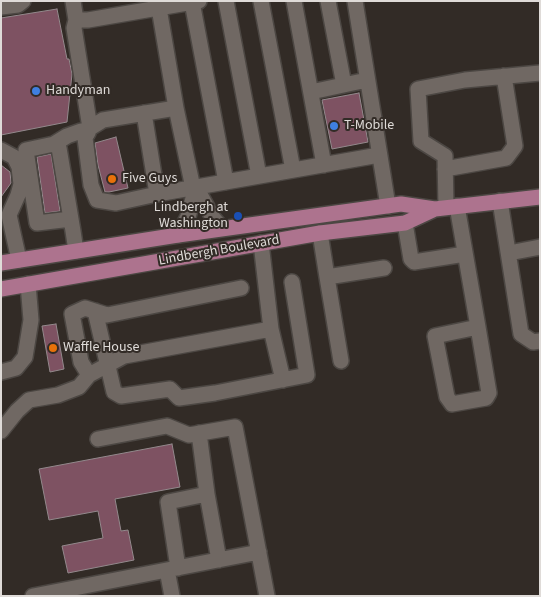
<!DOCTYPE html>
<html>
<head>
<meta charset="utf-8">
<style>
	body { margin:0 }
	#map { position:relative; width:541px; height:597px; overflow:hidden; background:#322b26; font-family:"Source Sans 3",sans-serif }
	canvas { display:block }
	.frame { position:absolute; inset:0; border:2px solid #dfdbd8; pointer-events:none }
</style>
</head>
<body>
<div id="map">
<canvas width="541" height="597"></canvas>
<div class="frame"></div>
</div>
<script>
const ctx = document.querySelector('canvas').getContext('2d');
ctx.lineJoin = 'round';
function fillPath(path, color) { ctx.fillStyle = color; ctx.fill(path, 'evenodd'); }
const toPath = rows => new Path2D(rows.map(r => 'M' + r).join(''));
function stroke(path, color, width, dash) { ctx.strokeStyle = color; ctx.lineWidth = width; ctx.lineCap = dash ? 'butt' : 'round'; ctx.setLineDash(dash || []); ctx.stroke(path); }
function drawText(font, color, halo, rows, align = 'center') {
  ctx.font = font + ' "Source Sans 3",sans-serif'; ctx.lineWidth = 4; ctx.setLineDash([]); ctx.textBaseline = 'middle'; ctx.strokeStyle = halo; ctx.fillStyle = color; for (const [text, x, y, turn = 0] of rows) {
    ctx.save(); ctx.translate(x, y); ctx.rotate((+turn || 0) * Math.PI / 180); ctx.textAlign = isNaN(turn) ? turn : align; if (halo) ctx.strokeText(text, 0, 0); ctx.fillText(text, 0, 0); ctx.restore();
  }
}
const building = toPath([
	[57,9,67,59,69,59,72,74,67,122,1,135,1,18,57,9],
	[359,93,368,142,332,149,322,100,359,93],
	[116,137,128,188,109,192,105,192,98,165,95,143,116,137],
	[51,154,60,211,45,213,37,157,51,154],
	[1,165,10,172,11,183,1,197,1,165],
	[56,324,64,369,50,372,42,326,56,324],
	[172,444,180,487,115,499,121,531,128,530,134,560,68,573,62,546,103,538,98,511,49,520,39,469,172,444]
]);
fillPath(building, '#7e5262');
stroke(building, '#93898c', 1);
const minor = toPath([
	[73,1,76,20,88,20,199,1],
	[226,1,259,176],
	[261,1,293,170],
	[294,1,324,165],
	[328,1,344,85],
	[355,1,388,206],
	[192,2,226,182],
	[1,7,18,5,23,1],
	[159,8,176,108,193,188],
	[76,20,74,28,90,128,85,138,91,185,97,200,116,203,157,194,379,155],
	[311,92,367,80],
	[144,113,157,194],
	[90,128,103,120,176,108],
	[54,144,67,136,81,131,88,133],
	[1,150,14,157,19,167,21,184,18,195,9,215,19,260],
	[445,169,506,158,515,146,504,76],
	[500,201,521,334,533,342,540,341],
	[457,206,478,327,489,393,486,398,452,404,447,397,435,336,478,327],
	[446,207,445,156,421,141,418,89,465,80,540,73],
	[71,219,37,223,26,150,54,144,59,148,73,231,76,251],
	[405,223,411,259,414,262,465,254],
	[320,233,327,277],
	[178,235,188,217,196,187,213,218,222,228],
	[261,243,271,329,283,380],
	[509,253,540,247],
	[95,311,114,392,121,396,170,389,179,398,215,393,307,375,292,282],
	[341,361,327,277,384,268],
	[1,372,16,368,25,357,31,320,28,284],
	[89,375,81,362,72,314,85,308,107,315,241,288],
	[1,431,17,411,29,400,58,395,79,387,89,375,124,356,271,329],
	[98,439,167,426,189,435,235,427,267,596],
	[207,494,219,560],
	[178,568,168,502,207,494,199,433],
	[167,570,172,596],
	[33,596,259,552]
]);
const major = toPath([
	[1,263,178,235,401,204,435,209,540,197],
	[1,289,320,233,405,223,435,209]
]);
stroke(minor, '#4c4743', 18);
stroke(major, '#4c4743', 18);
stroke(minor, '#706863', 15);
stroke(major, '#ad738e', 15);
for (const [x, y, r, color] of [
	[36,91,5,"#3f7fe0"],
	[334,126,5,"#3f7fe0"],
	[112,179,5,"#e8710a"],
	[238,216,5,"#1a4fb4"],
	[53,348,5,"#e8710a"]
]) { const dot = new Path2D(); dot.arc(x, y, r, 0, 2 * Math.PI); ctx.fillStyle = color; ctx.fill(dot); stroke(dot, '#322b26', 2); }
drawText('14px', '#dfdbd8', '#322b26', [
	["Handyman",46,91],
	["T-Mobile",344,126],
	["Five Guys",122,179],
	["Lindbergh at",228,208,"right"],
	["Washington",228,224,"right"],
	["Waffle House",63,348]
], 'left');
drawText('14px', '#dfdbd8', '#322b26', [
	["Lindbergh Boulevard",219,251,-10]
]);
</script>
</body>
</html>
